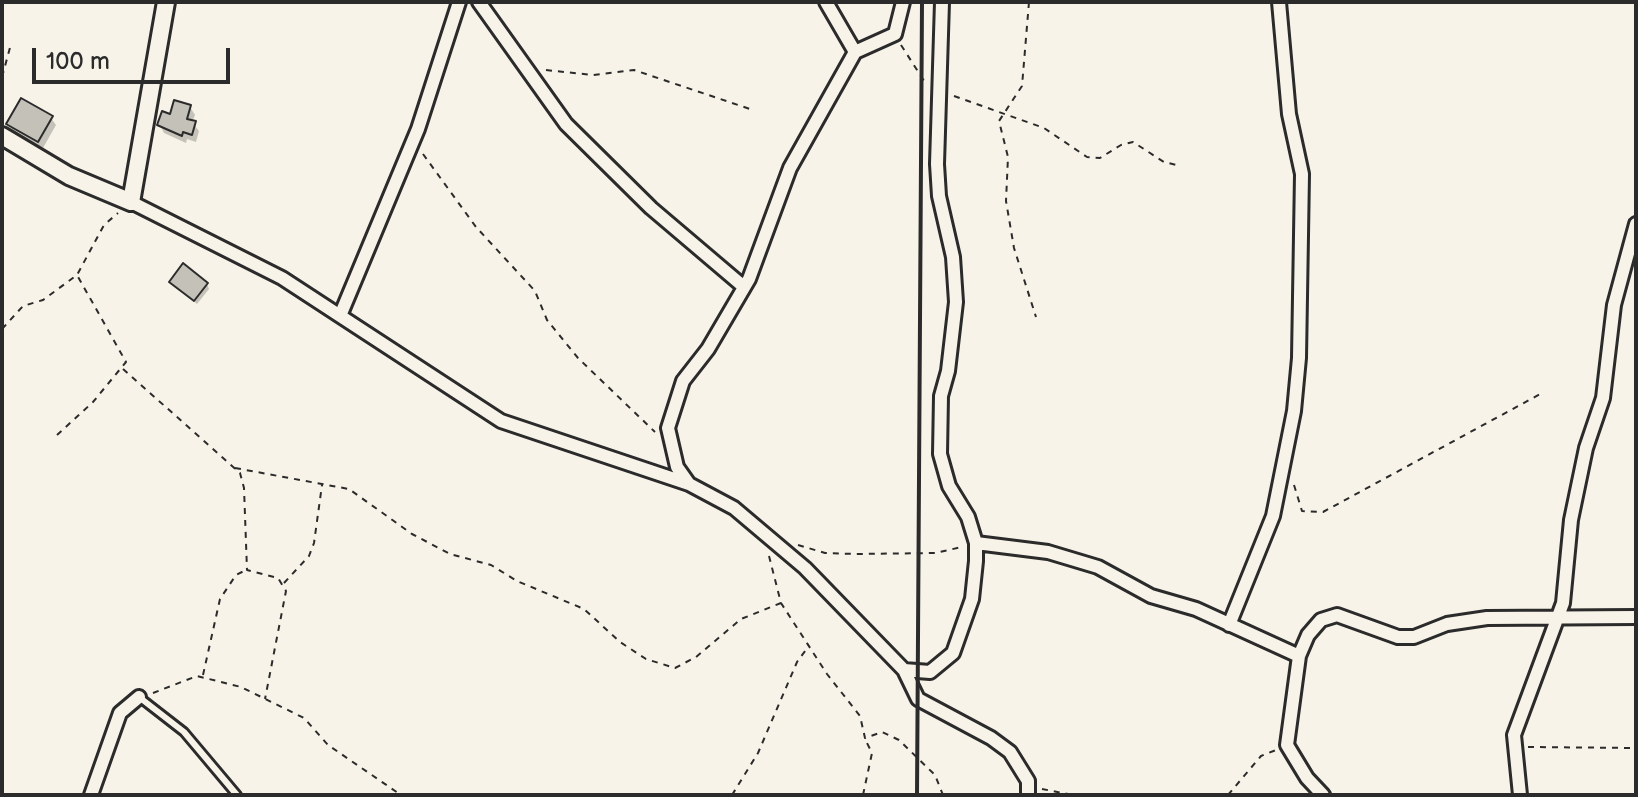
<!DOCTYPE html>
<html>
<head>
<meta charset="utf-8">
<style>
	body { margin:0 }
	#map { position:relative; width:1638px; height:797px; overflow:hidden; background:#f7f3e8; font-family:"Balsamiq Sans",sans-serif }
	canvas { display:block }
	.frame { position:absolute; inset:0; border:4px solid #2b2b2b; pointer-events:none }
	.scale { position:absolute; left:32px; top:48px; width:198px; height:36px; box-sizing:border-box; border:4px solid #2b2b2b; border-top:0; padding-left:10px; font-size:24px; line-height:28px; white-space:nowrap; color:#2b2b2b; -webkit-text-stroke:6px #f7f3e8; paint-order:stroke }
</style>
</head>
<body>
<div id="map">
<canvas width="1638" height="797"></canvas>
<div class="frame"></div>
<div class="scale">100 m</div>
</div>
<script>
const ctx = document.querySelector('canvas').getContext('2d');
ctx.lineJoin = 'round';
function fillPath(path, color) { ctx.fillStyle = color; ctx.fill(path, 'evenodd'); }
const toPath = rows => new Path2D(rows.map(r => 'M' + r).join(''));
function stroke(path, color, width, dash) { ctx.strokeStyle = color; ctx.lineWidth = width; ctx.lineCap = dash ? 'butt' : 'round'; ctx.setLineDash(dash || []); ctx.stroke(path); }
fillPath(toPath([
	[190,107,195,115,192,122,199,131,196,142,187,139,186,143,164,133,160,125],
	[51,118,56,125,43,148,13,132,9,124],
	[172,282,207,284,209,289,197,304]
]), '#0003');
const building = toPath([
	[21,98,53,116,38,142,6,124,21,98],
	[174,100,191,105,187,119,196,121,192,135,183,132,182,136,157,125,162,111,170,114,174,100],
	[183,263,208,283,194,301,169,282,183,263]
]);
fillPath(building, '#c4c1b9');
stroke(building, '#2b2b2b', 2);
const lane = toPath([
	[139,697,184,732,237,795]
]);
const street = toPath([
	[479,2,566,124,651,208,744,287],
	[855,52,895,34,903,2],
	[131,202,282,278,501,421,689,484,734,508,805,568,904,670,918,699,991,738,1010,752,1028,781,1028,795],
	[340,316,418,129,459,2],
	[689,484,677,467,668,428,683,381,708,349,749,279,790,168,855,52,826,2],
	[976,543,1048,552,1098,567,1151,596,1196,609,1299,656],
	[1229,625,1273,516,1294,411,1299,358,1302,174,1289,114,1279,2],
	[904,670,930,672,953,653,972,599,976,561,976,543,968,517,949,486,940,454,941,396,948,371,956,302,953,257,939,196,937,164,942,2],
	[91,795,120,713,139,697],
	[1323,795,1307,778,1287,745,1299,656,1308,635,1321,620,1337,615,1398,637,1414,637,1447,624,1487,618,1636,617],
	[1520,795,1514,735,1563,603,1571,520,1586,448,1603,398,1614,305,1636,224]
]);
const secondary = toPath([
	[2,136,69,176,131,202,166,2]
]);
stroke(lane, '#2b2b2b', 12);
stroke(street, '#2b2b2b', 18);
stroke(secondary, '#2b2b2b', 22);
stroke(toPath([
	[1029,2,1022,86,999,121,1008,157,1006,201,1014,248,1036,317],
	[901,45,926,84],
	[546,70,593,75,634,70,750,109],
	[2,77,11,44],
	[954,96,1044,128,1087,157,1100,158,1121,145,1133,142,1164,162,1181,166],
	[423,154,476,227,535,291,547,320,578,358,655,432],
	[2,329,23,306,43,300,77,275,104,225,118,213],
	[123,369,240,473,244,488,247,570,278,578,286,591,265,699],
	[57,435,93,402,126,362,77,275],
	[235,468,349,489,412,534,450,554,491,565,517,581,584,609,620,642,646,659,675,668,696,657,741,619,781,603],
	[1294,485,1302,511,1323,512,1544,392],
	[798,545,825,553,855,554,935,553,962,547],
	[769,556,781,603,827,674,860,716,865,738,882,732,899,740,935,775,943,795],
	[284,583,309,556,314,543,322,485],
	[203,675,220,599,236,575,246,570],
	[153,693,197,676,241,687,304,718,328,745,401,795],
	[1528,747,1636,748],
	[1042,789,1073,795],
	[732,795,758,753,797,662,808,647],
	[863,795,872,753,865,739],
	[1228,795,1261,756,1276,750]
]), '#2b2b2b', 2, [6, 6]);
stroke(lane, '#f7f3e8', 6);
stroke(street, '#f7f3e8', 12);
stroke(secondary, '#f7f3e8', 16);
stroke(toPath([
	[917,795,922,2]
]), '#2b2b2b', 4);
</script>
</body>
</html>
